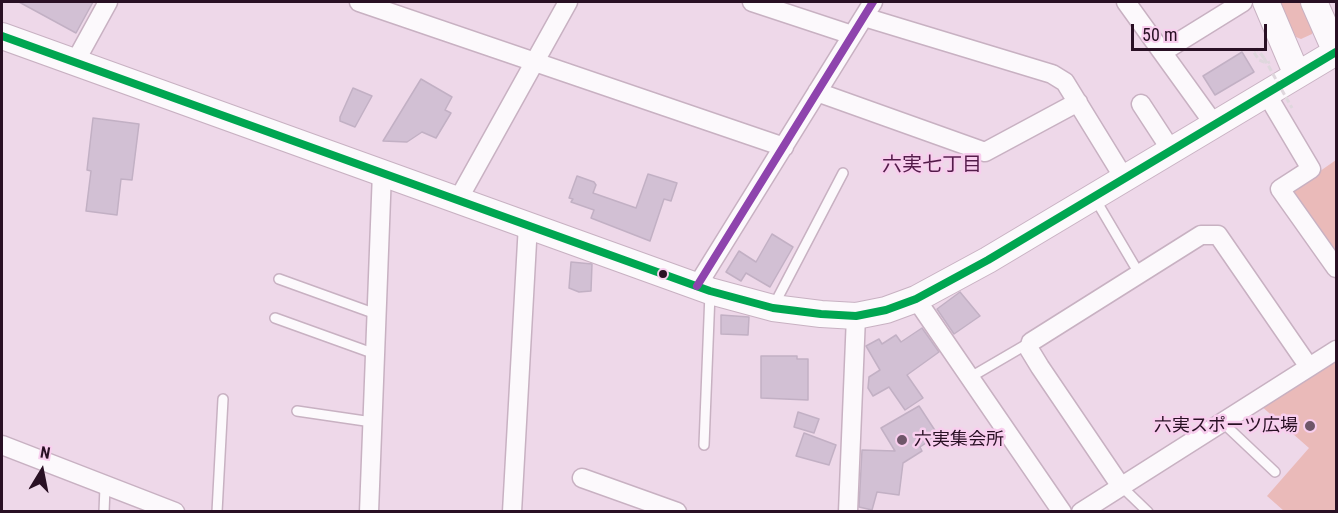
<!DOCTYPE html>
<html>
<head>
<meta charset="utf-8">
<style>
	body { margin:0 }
	#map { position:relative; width:1338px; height:513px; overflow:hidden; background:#eed8e9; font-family:"Roboto Condensed",sans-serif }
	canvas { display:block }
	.frame { position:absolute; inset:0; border:3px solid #291024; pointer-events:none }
	.north { position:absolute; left:12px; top:441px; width:60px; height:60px; -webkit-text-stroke:4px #f8ceee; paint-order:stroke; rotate:10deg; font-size:16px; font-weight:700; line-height:24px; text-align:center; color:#291024 }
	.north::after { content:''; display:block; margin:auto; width:21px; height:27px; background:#291024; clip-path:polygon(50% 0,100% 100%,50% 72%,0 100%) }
	.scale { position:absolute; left:1131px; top:24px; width:136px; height:27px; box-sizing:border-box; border:3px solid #291024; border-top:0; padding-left:8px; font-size:18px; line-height:21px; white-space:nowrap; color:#291024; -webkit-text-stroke:4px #f8ceee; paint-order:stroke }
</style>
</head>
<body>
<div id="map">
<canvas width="1338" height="513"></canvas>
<div class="frame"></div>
<div class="north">N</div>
<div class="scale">50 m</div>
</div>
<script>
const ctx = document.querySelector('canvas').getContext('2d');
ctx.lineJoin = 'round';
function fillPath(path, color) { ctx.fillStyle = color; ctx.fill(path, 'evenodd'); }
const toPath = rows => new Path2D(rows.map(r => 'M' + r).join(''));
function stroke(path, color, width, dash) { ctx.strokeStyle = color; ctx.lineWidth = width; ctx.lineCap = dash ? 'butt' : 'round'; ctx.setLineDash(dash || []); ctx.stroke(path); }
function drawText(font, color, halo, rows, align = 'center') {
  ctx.font = font + ' "Roboto Condensed","Noto Sans JP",sans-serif'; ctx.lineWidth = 5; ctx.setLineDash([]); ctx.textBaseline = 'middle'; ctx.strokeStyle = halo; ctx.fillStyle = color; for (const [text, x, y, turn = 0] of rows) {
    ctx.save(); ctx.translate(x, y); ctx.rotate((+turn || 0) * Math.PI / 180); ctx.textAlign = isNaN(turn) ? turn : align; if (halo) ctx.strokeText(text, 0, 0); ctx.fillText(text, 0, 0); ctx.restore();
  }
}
fillPath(toPath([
	[1278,2,1304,2,1314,28,1312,34,1301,39,1296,37],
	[1336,160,1336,256,1290,192],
	[1336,358,1336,511,1284,511,1267,496,1309,448,1260,405]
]), '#eabab9');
const building = toPath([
	[19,2,93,2,76,33,19,2],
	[1242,52,1254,72,1215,95,1203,76,1242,52],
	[421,79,452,97,445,110,451,113,436,138,422,132,407,142,383,141,421,79],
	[353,88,372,96,355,127,340,121,340,117,353,88],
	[93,118,139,124,132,180,121,179,117,215,86,211,91,171,87,170,93,118],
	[648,174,677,183,671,201,664,199,650,241,591,218,594,210,571,202,573,199,569,198,577,176,594,182,596,185,593,193,636,208,648,174],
	[772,234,793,247,770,287,746,273,741,281,726,272,739,251,756,262,772,234],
	[571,262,592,264,591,291,579,292,569,288,571,262],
	[960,292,980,316,954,334,937,309,960,292],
	[721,315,749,317,748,335,721,334,721,315],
	[922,328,939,352,907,375,923,398,905,410,889,387,873,396,868,388,869,377,880,370,866,346,879,339,882,344,896,335,901,342,922,328],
	[761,356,797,356,797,359,808,359,808,400,761,398,761,356],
	[919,406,938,435,920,447,922,451,903,463,899,495,877,492,872,510,859,507,862,450,895,451,881,428,919,406],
	[798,412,819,419,814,433,794,427,798,412],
	[804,433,836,445,829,465,796,456,804,433]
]);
fillPath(building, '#d2c0d4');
stroke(building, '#c2b0c4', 1.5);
const lane = toPath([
	[1094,197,1140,275],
	[279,279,376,314],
	[774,305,843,173],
	[275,318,375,354],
	[969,378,1029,343],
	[297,411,372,422],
	[1221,421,1275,472],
	[704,445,710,293],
	[1120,485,1148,512],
	[104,512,105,487],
	[217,512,223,399]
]);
const street = toPath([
	[359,2,784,147],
	[752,2,852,35],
	[1126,2,1214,124],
	[864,17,1052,74,1065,82,1124,178],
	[1164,51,1243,2],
	[75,62,108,2],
	[817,92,985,152,1078,102],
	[1266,93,1311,169,1280,189,1336,268],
	[1141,104,1171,150],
	[459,198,568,2],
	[697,286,873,2],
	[916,299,1062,512],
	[2,445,175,512],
	[582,478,677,512],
	[1120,485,1040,367,1029,349,1031,342,1201,235,1218,235,1309,367],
	[369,512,382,172],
	[512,512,528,224],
	[848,512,856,316],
	[1081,512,1336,350]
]);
const secondary = toPath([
	[1266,2,1297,75],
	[1314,2,1336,52],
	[2,36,710,291,773,308,821,314,856,316,886,310,916,299,988,260,1336,52]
]);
stroke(lane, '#c8b1c2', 12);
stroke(street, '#c8b1c2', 21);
stroke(secondary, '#c8b1c2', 28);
stroke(toPath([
	[1264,58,1257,49,1253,51,1259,60,1266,63,1270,62]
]), '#dfd7dd', 3, [6, 3]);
stroke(lane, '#fcf9fc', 9);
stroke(street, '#fcf9fc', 18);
stroke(secondary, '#fcf9fc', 26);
stroke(toPath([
	[1264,58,1292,108]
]), '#dfd7dd', 3, [6, 3]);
stroke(toPath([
	[2,36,710,291,773,308,821,314,856,316,886,310,916,299,988,260,1336,52]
]), '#00a651', 8);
stroke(toPath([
	[697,286,873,2]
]), '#8e44ad', 8);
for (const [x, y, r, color] of [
	[663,274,5,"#291024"],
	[1310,426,6,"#6e5669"],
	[902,440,6,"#6e5669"]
]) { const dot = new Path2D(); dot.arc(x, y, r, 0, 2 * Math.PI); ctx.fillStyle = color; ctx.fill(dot); stroke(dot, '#f8ceee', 2); }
drawText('18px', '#291024', '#f8ceee', [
	["六実スポーツ広場",1298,426],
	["六実集会所",914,440,"left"]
], 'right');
drawText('20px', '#541b4a', '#f8ceee', [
	["六実七丁目",932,166]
]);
</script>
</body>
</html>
